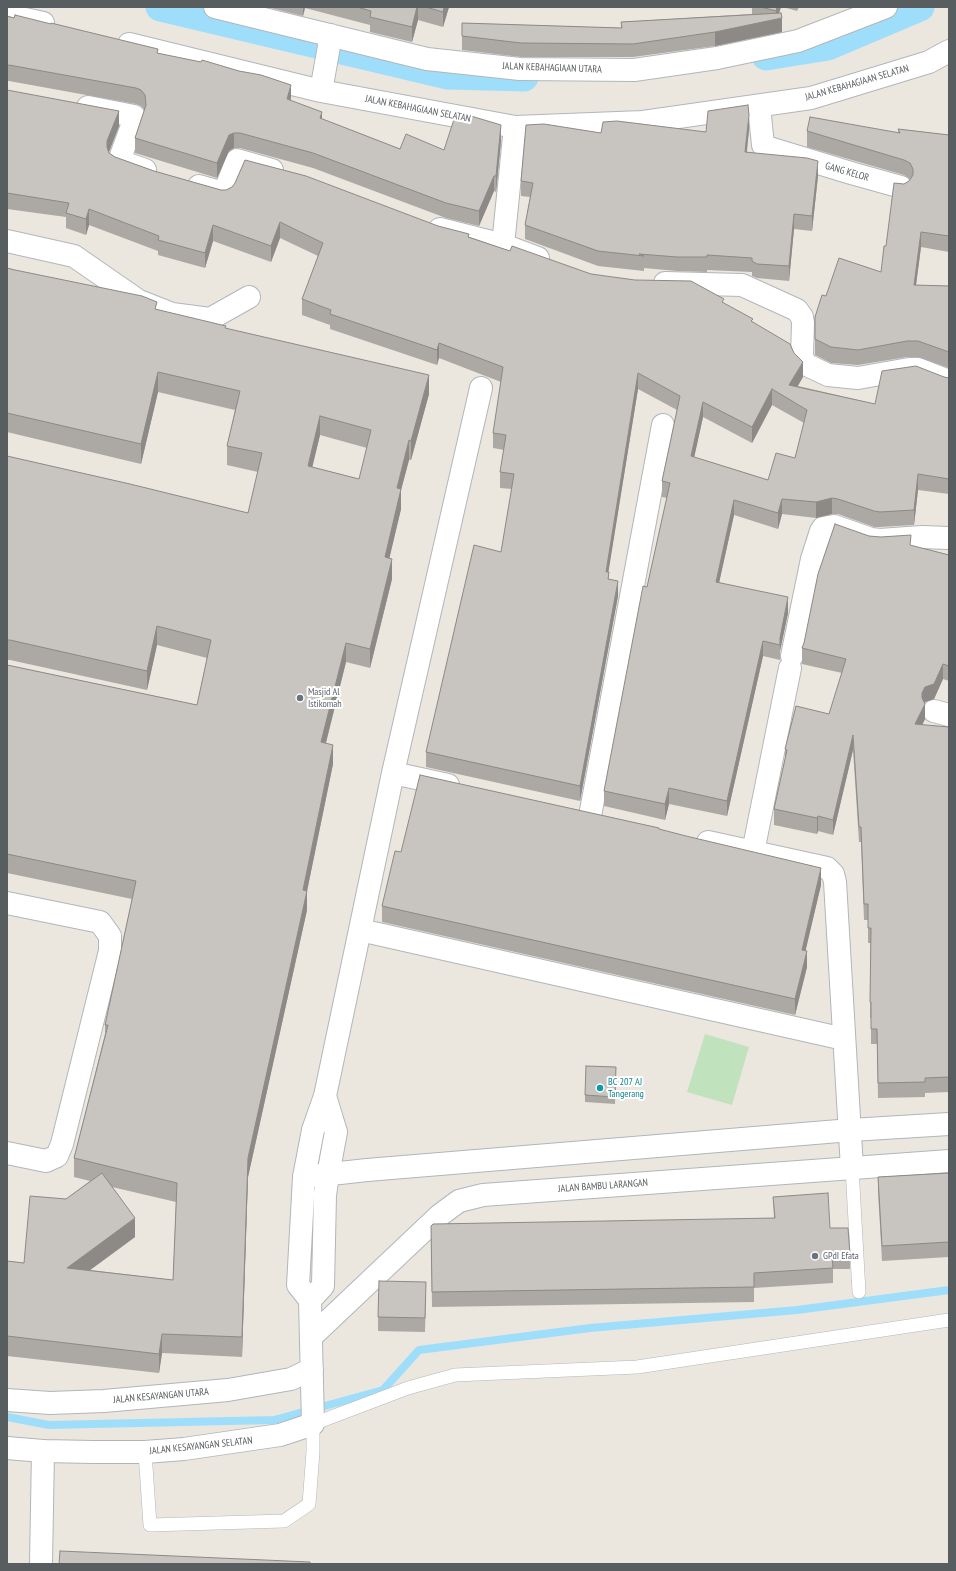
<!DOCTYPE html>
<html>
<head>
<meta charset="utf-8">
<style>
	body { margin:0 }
	#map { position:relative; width:956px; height:1571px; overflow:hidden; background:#ebe7df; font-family:"PT Sans Narrow",sans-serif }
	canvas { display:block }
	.frame { position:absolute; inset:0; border:8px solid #585d60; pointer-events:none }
</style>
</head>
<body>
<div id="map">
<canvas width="956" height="1571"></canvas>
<div class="frame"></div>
</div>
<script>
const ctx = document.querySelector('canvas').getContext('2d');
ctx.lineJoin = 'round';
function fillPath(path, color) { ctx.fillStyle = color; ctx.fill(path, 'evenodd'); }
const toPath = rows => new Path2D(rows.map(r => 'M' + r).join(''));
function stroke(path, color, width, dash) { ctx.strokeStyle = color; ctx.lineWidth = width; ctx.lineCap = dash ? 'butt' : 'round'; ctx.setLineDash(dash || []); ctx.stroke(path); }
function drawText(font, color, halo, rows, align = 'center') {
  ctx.font = font + ' "PT Sans Narrow",sans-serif'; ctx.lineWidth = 4; ctx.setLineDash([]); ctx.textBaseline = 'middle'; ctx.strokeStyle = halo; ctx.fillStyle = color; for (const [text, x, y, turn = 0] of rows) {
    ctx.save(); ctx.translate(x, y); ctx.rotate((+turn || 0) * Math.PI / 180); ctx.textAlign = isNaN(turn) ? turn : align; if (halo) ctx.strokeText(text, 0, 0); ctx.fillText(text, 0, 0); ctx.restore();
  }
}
fillPath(toPath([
	[705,1034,749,1047,732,1105,687,1092]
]), '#c0e2bc');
stroke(toPath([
	[7,1417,49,1425,274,1420,383,1390,419,1350,590,1328,797,1310,949,1290]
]), '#9fdefb', 8);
stroke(toPath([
	[160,7,447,75,524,77],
	[766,56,828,46,920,7]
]), '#9fdefb', 29);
const lane = toPath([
	[852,1168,859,1292],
	[145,1452,150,1525,284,1521,309,1504,313,1452,313,1424,408,1388,455,1375,637,1367,949,1320]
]);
const street = toPath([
	[215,7,427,59,520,69,634,70,717,58,798,41,886,7],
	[7,15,43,23],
	[129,44,321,91,515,127,643,122,811,98,929,62,949,51],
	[321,91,331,35],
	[759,106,763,145,766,147,851,173,901,187],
	[88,107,134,116,134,120,119,161,145,170],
	[515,127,503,245,538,258],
	[199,186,224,193,237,160,272,170],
	[440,229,503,245],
	[7,241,74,256,139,301,172,314,210,319,249,297],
	[665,283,742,285,797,310,802,317,803,323,802,356,804,361,807,365,828,375,858,378,909,369,918,369,949,381],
	[792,656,812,559,821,531,823,528,834,526,871,539,880,540,922,537,949,538],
	[934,711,949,715],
	[393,773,448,785],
	[590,816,663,425],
	[708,842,827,868,833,874,835,882,852,1168],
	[753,852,790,668],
	[7,903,100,922,110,936,110,951,62,1144,57,1156,46,1161,7,1153],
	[360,930,844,1039],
	[325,1096,336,1132,328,1175],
	[304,1177,313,1130,325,1096,393,773,481,388],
	[41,1564,43,1451]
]);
const secondary = toPath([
	[310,1300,323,1286,325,1195,328,1175],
	[311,1337,440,1215,459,1201,483,1195,949,1161],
	[7,1400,50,1403,104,1401,228,1390,291,1379,312,1369],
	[7,1448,43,1451,93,1452,145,1452,184,1449,280,1435,313,1424,310,1300,298,1285,304,1177,367,1170,851,1130,949,1124]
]);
stroke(lane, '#b2b6ba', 14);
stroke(street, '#b2b6ba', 24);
stroke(secondary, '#b1b6ba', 24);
stroke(lane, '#fff', 13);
stroke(street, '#fff', 22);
stroke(secondary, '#fff', 22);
fillPath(toPath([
	[267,7,449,7,443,27,418,20,412,42,370,32,370,25,305,8,303,16],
	[752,7,781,7,779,13,782,32,715,46,633,57,521,57,462,50,462,23,621,28,621,22,752,14],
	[783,7,799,7,797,11],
	[7,16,158,53,291,101,322,119,400,149,444,150,501,141,496,192,494,191,479,226,446,218,313,168,240,148,234,148,229,151,217,178,135,153,135,138,145,110,141,106,136,104,9,81,7,81],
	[7,90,119,126,109,152,109,153,115,157,154,171,221,190,438,226,510,251,591,274,724,303,753,322,803,377,798,386,875,404,944,377,949,378,949,494,918,490,914,525,880,527,874,527,838,514,832,514,816,518,782,514,778,529,734,515,719,582,788,613,780,651,780,660,763,656,727,816,669,804,665,820,604,806,604,791,647,587,667,498,662,497,662,481,677,410,638,389,608,572,609,579,618,596,580,801,426,767,426,752,501,552,512,489,500,488,500,472,504,450,493,448,493,433,501,382,439,358,437,365,330,329,330,325,302,315,302,299,318,256,280,238,271,262,213,241,205,268,158,255,158,251,89,225,86,235,66,228,66,217,7,209],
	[772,405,804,423,795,458,768,480,694,457,703,417,752,443],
	[898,129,949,135,949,252,921,247,916,285,949,286,949,368,918,357,907,357,858,365,831,363,815,355,815,317,826,296,881,272,886,246,904,184,909,181,910,179,904,175,807,147,807,131,898,133],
	[749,130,747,152,818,176,812,231,794,229,789,281,757,278,752,276,752,272,707,270,707,272,677,271,644,268,644,271,598,266,525,239,525,225,530,197,521,196,521,181,601,133,706,132],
	[7,268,226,329,429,394,411,460,409,460,401,490,401,509,389,558,392,579,370,668,346,662,326,743,333,764,307,891,307,910,248,1177,242,1357,162,1353,159,1373,7,1356,7,1261,24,1263,66,1199,90,1181,74,1177,74,1158,105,1034,105,1025,132,899,7,873,7,665,197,705,207,658,157,645,147,690,10,660,7,660,7,456,248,513,258,472,227,465,227,446,235,410,158,392,141,464,7,432],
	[320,435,367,448,359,479,312,467],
	[112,1187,176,1202,173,1280,90,1270,135,1237],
	[869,536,949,555,949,681,943,679,934,699,925,702,925,719,922,725,949,727,949,1092,925,1093,925,1097,878,1098,877,1044,871,1044,871,1018,870,1018,871,943,868,943,868,920,864,920,861,842,859,842,853,750,833,835,818,831,817,834,774,825,774,809,785,758,785,749,829,714,842,673,802,664,802,648],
	[659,829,821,885,805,951,807,967,795,1015,382,922,382,906,401,852],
	[616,1067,615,1104,585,1102,585,1095],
	[949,1173,949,1257,882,1261,878,1192,878,1177],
	[773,1197,830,1228,850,1254,850,1269,833,1269,833,1283,754,1288,754,1302,432,1307,431,1226,774,1218],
	[426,1296,425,1332,378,1331,378,1317]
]), '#aca9a4');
fillPath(toPath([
	[303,7,305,7,305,8,303,16],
	[417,7,418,7,418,20,412,42,412,27],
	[444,7,449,7,443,27,443,12],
	[777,7,781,7,777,19,782,18,782,32,715,46,715,32,776,19,776,11],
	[291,85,291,100,287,99],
	[119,111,119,126,107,157,107,141],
	[322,112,322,128,320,118],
	[749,115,749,130,745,166,745,152],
	[501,125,501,141,496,192,496,176],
	[234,133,234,148,229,151,217,178,217,163,229,135],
	[818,161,818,176,812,231,812,216],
	[494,176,494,191,479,226,479,211],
	[89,209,89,225,86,235,86,219],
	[794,214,794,229,789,281,789,266],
	[280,222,280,238,271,262,271,246],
	[213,225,213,241,205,268,205,253],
	[921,232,921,247,914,300,914,285],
	[439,343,439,358,437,365,437,350],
	[803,362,803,377,789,400,789,385],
	[158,372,158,392,141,464,141,444],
	[638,373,638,389,606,587,606,572],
	[429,375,429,394,411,460,411,441],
	[772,389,772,405,752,443,752,427],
	[703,402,703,417,691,472,691,456],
	[320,416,320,435,308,485,308,466],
	[409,440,409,460,401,490,401,509,385,577,385,557,397,488],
	[918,474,918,490,914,525,914,510],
	[832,498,832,514,816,518,816,502],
	[782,499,782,514,778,529,778,513],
	[734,500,734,515,716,597,716,582],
	[392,559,392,579,370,668,370,649],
	[618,581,618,596,580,801,580,786],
	[788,597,788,613,780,651,780,638],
	[157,626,157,645,147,690,147,671],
	[763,641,763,656,727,816,727,801],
	[346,643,346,662,321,762,321,742],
	[943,664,943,679,934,699,925,702,922,708,922,693,925,687],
	[925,704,925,719,915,740,915,724],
	[853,735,853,750,833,835,833,820],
	[333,745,333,764,306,896,307,891,307,910,248,1177,242,1357,242,1337,248,1158],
	[669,788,669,804,665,820,665,804],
	[818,816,818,831,817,834,817,818],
	[821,868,821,885,802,966,802,950],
	[807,951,807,967,795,1015,795,999],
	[135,1218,135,1237,67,1287,67,1268],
	[162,1334,162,1353,159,1373,159,1354]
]), '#8c8986');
const building = toPath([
	[357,7,417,7,412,27,370,17,371,11,357,7],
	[426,7,444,7,443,12,426,7],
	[761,7,777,7,776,11,761,7],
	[781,13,782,18,715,32,633,44,521,43,462,36,462,23,622,28,621,22,781,13],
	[15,15,51,24,51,23,158,49,157,53,201,62,202,60,239,71,261,75,291,85,287,99,322,112,320,118,400,149,406,134,444,150,456,113,471,116,501,125,496,176,494,176,479,211,446,203,313,153,240,133,234,133,229,135,217,163,135,138,146,105,145,95,141,90,136,88,9,65,7,66,7,16,14,18,15,15],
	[7,90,119,111,107,141,107,147,109,153,115,157,154,171,221,190,226,190,232,187,235,183,245,160,306,176,438,226,469,234,468,237,510,251,512,246,591,274,635,280,691,281,724,299,722,302,753,319,751,321,790,344,794,353,803,362,789,385,875,404,882,371,916,366,944,377,949,378,949,479,918,474,914,510,880,512,874,511,838,499,832,498,816,502,782,499,778,513,734,500,716,582,788,597,780,638,780,645,763,641,727,801,669,788,665,804,604,791,643,586,647,587,670,483,662,481,680,396,638,373,606,572,609,572,608,579,618,581,580,786,426,752,474,545,501,552,514,474,500,472,506,435,493,433,503,367,439,343,437,350,330,314,331,310,302,299,323,243,280,222,271,246,213,225,205,253,158,240,159,236,89,209,86,219,66,213,69,203,7,193,7,90],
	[772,389,807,410,795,458,776,453,768,480,691,456,703,402,752,427,772,389],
	[748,105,749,115,745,152,807,158,818,161,812,216,794,214,789,266,757,264,752,261,752,258,707,255,707,257,677,257,639,254,644,256,598,251,525,225,533,183,521,181,526,125,544,124,601,133,603,122,617,121,706,132,708,111,748,105],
	[810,117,900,133,898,129,949,135,949,236,921,232,914,285,949,286,949,352,918,341,907,341,858,350,831,347,815,339,815,317,822,295,826,296,839,258,881,272,884,246,886,246,894,183,904,184,909,181,913,175,913,169,910,163,904,160,807,131,810,117],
	[7,268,15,270,142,296,157,302,155,309,226,326,225,328,429,375,411,441,409,440,397,488,401,489,385,557,392,559,370,649,346,643,321,742,333,745,303,890,307,891,248,1158,242,1337,162,1334,159,1354,7,1336,7,1261,24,1263,30,1196,66,1199,102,1173,135,1218,67,1268,173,1280,177,1183,74,1158,108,1025,105,1025,136,881,7,854,7,665,197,705,211,640,157,626,147,671,10,640,7,640,7,456,130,484,248,513,262,453,227,446,240,391,158,372,141,444,7,413,7,268],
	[320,416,371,430,359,479,308,466,320,416],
	[835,524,869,536,881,537,911,535,910,545,949,555,949,666,943,664,934,684,925,687,922,693,922,698,925,704,915,724,949,727,949,1077,925,1078,925,1082,878,1083,877,1029,871,1029,871,1002,870,1002,871,928,868,928,868,904,864,904,861,827,859,827,853,735,833,820,818,816,817,818,774,809,787,750,785,749,796,706,829,714,846,659,802,648,804,643,818,574,835,524],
	[420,775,659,828,659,829,686,836,821,868,802,950,807,951,795,999,382,906,395,851,401,852,420,775],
	[586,1066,616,1067,615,1097,585,1095,586,1066],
	[949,1173,949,1242,882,1246,878,1177,949,1173],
	[828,1193,830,1228,848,1228,850,1254,832,1254,833,1268,754,1273,754,1287,432,1292,431,1226,433,1224,775,1218,773,1197,828,1193],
	[379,1281,426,1282,425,1318,378,1317,379,1281],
	[60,1551,310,1562,310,1564,59,1564,60,1551]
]);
fillPath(building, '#c8c4bf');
stroke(building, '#8c8986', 1);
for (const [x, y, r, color] of [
	[300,698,4,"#6b7280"],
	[600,1088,4,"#0f9aa8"],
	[815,1256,4,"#6b7280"]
]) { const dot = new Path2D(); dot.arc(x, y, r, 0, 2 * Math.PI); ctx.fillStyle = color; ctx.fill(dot); stroke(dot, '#fff', 1.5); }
drawText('10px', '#585d60', '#fff', [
	["JALAN KEBAHAGIAAN UTARA",552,68,2],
	["JALAN KEBAHAGIAAN SELATAN",857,83,-16],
	["JALAN KEBAHAGIAAN SELATAN",418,109,11],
	["GANG KELOR",847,172,16],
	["JALAN BAMBU LARANGAN",603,1186,-4],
	["JALAN KESAYANGAN UTARA",161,1396,-5],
	["JALAN KESAYANGAN SELATAN",201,1446,-6]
]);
drawText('10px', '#5b616d', '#fff', [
	["Masjid Al",308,692],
	["Istikomah",308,704],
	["GPdI Efata",823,1256]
], 'left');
drawText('10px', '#0d838f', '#fff', [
	["BC 207 AJ",608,1082],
	["Tangerang",608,1094]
], 'left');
</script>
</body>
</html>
